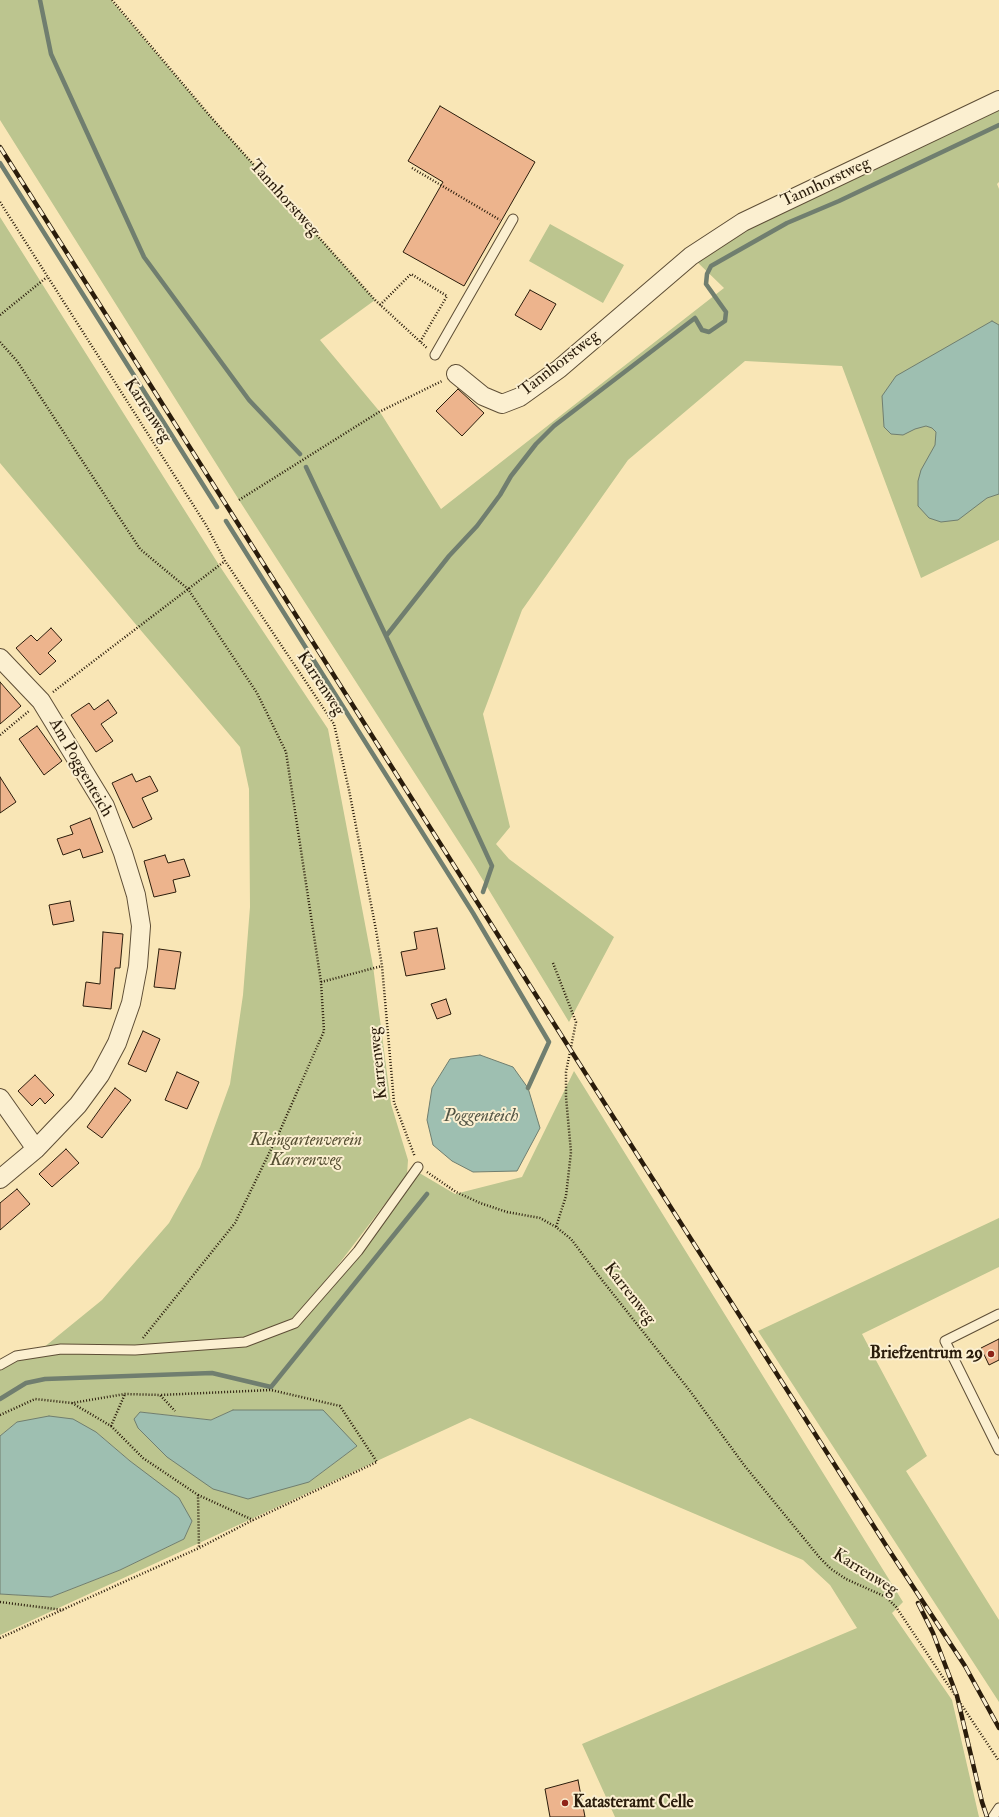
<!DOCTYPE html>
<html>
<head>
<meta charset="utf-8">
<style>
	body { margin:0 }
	canvas { display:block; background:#f9e6b6 }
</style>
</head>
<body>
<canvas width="999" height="1817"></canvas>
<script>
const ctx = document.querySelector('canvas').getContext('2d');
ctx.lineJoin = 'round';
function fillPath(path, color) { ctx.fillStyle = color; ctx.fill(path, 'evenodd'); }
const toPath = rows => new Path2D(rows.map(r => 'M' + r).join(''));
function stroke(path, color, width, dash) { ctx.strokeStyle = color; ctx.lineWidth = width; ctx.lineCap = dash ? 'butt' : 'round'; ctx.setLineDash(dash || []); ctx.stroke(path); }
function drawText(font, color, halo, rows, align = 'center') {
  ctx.font = font + ' "IM FELL Double Pica",serif'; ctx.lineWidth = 4; ctx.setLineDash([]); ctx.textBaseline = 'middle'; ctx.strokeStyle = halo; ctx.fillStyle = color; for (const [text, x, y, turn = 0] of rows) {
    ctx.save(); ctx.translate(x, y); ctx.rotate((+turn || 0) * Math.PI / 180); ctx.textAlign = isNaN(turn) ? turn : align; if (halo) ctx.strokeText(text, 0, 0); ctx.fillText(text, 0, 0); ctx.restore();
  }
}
fillPath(toPath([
	[0,0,111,0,210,116,375,300,320,340,380,412,441,509,724,288,691,256,999,106,999,182,997,184,999,189,999,540,921,578,842,366,745,361,628,460,522,610,483,714,510,827,496,844,509,859,614,937,569,1022,475,867,239,500,0,120],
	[0,217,219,565,328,729,373,966,391,1104,408,1160,407,1175,299,1316,358,1250,416,1171,455,1194,522,1177,574,1071,903,1602,892,1613,952,1700,979,1817,615,1817,582,1744,857,1628,830,1585,803,1560,470,1418,0,1635,0,1594,51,1597,120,1570,184,1539,192,1521,130,1461,96,1432,17,1422,0,1436,0,1366,43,1348,102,1300,169,1223,200,1167,230,1084,243,995,250,907,249,789,240,747,138,627,0,463],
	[233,1410,357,1446,309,1482,140,1412,211,1420],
	[550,224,624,265,603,303,529,261],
	[999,1218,999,1267,862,1334,927,1456,906,1471,999,1620,999,1702,758,1331]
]), '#bcc58f');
const water = toPath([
	[992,321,999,325,999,494,987,498,958,520,941,522,929,518,918,506,918,481,921,470,935,445,936,432,932,428,926,426,915,429,903,435,891,434,884,427,882,396,896,376,992,321],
	[480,1055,513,1067,528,1088,540,1128,517,1171,473,1172,452,1161,433,1145,427,1120,432,1088,450,1059,480,1055],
	[233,1410,323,1410,357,1446,309,1482,248,1499,213,1489,167,1457,138,1428,134,1419,140,1412,211,1420,233,1410],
	[49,1416,73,1419,96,1432,130,1461,179,1498,192,1521,184,1539,120,1570,51,1597,0,1594,0,1436,17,1422,49,1416]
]);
fillPath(water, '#9ebfb1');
stroke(water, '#707e6f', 1);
stroke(toPath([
	[40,0,51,54,144,257,249,400,300,454],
	[0,163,217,507],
	[306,467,386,636,492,866,483,892],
	[226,521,473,913,549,1042,528,1088],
	[386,636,449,556,477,526,500,495,511,476,536,444,554,426,695,318,702,330,709,332,725,321,726,312,706,284,707,274,711,266,787,223,839,201,999,125],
	[0,1399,26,1383,45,1379,212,1373,271,1387,427,1194]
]), '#707e6f', 4.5);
const building = toPath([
	[440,106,535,162,464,286,403,252,443,182,408,161,440,106],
	[530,290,556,304,541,330,515,315,530,290],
	[458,389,484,413,462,436,436,411,458,389],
	[51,628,62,640,48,653,56,661,40,675,16,648,31,635,37,641,51,628],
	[0,682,21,706,0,724,0,682],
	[108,700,117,713,101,724,113,741,96,752,71,715,89,703,94,710,108,700],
	[37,726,62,761,44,775,19,739,37,726],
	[132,774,136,782,150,776,158,791,142,798,152,819,133,828,112,783,132,774],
	[0,777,16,802,0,813,0,777],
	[90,818,103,852,83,858,80,849,63,855,57,839,73,834,70,826,90,818],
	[165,855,168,863,184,859,190,876,173,880,176,892,154,897,144,861,165,855],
	[70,901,74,921,53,925,49,905,70,901],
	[437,928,445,969,406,976,401,952,417,949,414,932,437,928],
	[103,932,123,934,120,968,115,968,111,1009,83,1006,86,982,100,984,103,932],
	[159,949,181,952,175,989,154,987,159,949],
	[446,999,451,1014,437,1019,431,1004,446,999],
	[143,1031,160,1039,146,1072,128,1064,143,1031],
	[177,1072,199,1082,187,1109,165,1100,177,1072],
	[35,1075,54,1095,45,1104,40,1098,32,1106,18,1091,35,1075],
	[115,1088,131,1100,102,1138,87,1127,115,1088],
	[66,1149,79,1163,52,1187,39,1174,66,1149],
	[17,1189,30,1204,0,1230,0,1203,17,1189],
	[999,1339,999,1360,989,1365,981,1348,999,1339],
	[578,1780,585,1817,550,1817,545,1789,578,1780]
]);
fillPath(building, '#edb48d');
stroke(building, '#2a1c0b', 1);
const lane = toPath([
	[435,355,513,219],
	[999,1314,945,1341,999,1450],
	[0,1365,16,1356,61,1349,135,1350,245,1342,295,1323,358,1251,418,1167],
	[993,1817,999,1808]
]);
const street = toPath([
	[456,374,483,396,502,404,520,397,559,369,691,256,743,222,999,100],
	[0,658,41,701,105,806,123,853,136,895,141,926,138,966,131,1003,117,1043,100,1075,78,1105,36,1149,0,1179],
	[0,1098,36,1149]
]);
stroke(lane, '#5e4e36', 11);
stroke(street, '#5e4e36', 20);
stroke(toPath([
	[112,0,210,116,375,300,427,348],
	[412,168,500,220],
	[0,202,206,525,225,561,334,724,349,790,376,930,382,966,394,1102,415,1157],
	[380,305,411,274,447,296,420,342],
	[0,315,47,277],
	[0,342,17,361,140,549,188,589,257,693,286,752,321,982,324,1031,279,1133,235,1223,143,1338],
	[239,500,379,412,442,381],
	[53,692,225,561],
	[0,735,29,711],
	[553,963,576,1022,566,1072,566,1097,571,1152,566,1196,556,1227],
	[321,982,382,966],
	[427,1172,456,1192,480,1203,507,1212,540,1218,556,1227,571,1239,602,1280,690,1391,744,1465,820,1558,831,1569,846,1579,886,1597,896,1607,999,1761],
	[72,1403,111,1426,125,1394],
	[0,1415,35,1399,72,1403,125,1394,160,1395,175,1411],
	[111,1426,143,1458,198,1495,199,1548],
	[198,1495,253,1520],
	[0,1602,63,1610],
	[0,1638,199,1548,253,1520,377,1462,340,1406,271,1390,160,1395]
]), '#2a1c0b', 2.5, [1, 2]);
stroke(lane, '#fbefd0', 9);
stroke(street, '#fbefd0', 18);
const rail = toPath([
	[0,147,570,1049,887,1547,965,1666,999,1728],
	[918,1603,933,1633,957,1696,982,1802,987,1817]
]);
stroke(rail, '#2a1c0b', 4.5);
stroke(rail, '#fbefd0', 3, [9]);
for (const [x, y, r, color] of [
	[991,1354,4,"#8f2418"],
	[565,1803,4,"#8f2418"]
]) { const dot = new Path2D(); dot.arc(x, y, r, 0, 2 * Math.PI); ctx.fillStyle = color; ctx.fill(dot); stroke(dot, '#fbefd0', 1.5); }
drawText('17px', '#2a1c0b', '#fbefd0', [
	["Tannhorstweg",826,183,-25],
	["Tannhorstweg",284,199,48],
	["Tannhorstweg",560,364,-38],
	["Karrenweg",147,411,57],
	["Karrenweg",320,684,57],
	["Am Poggenteich",80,768,60],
	["Karrenweg",379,1063,-96],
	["Karrenweg",629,1294,52],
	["Karrenweg",865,1573,32]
]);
drawText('italic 17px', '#564f33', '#fbefd0', [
	["Kleingartenverein",306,1141],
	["Karrenweg",306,1161]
]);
drawText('bold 17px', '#2a1c0b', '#fbefd0', [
	["Briefzentrum 29",983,1354],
	["Katasteramt Celle",573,1803,"left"]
], 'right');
drawText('italic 18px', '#535545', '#fbefd0', [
	["Poggenteich",481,1117]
]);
</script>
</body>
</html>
